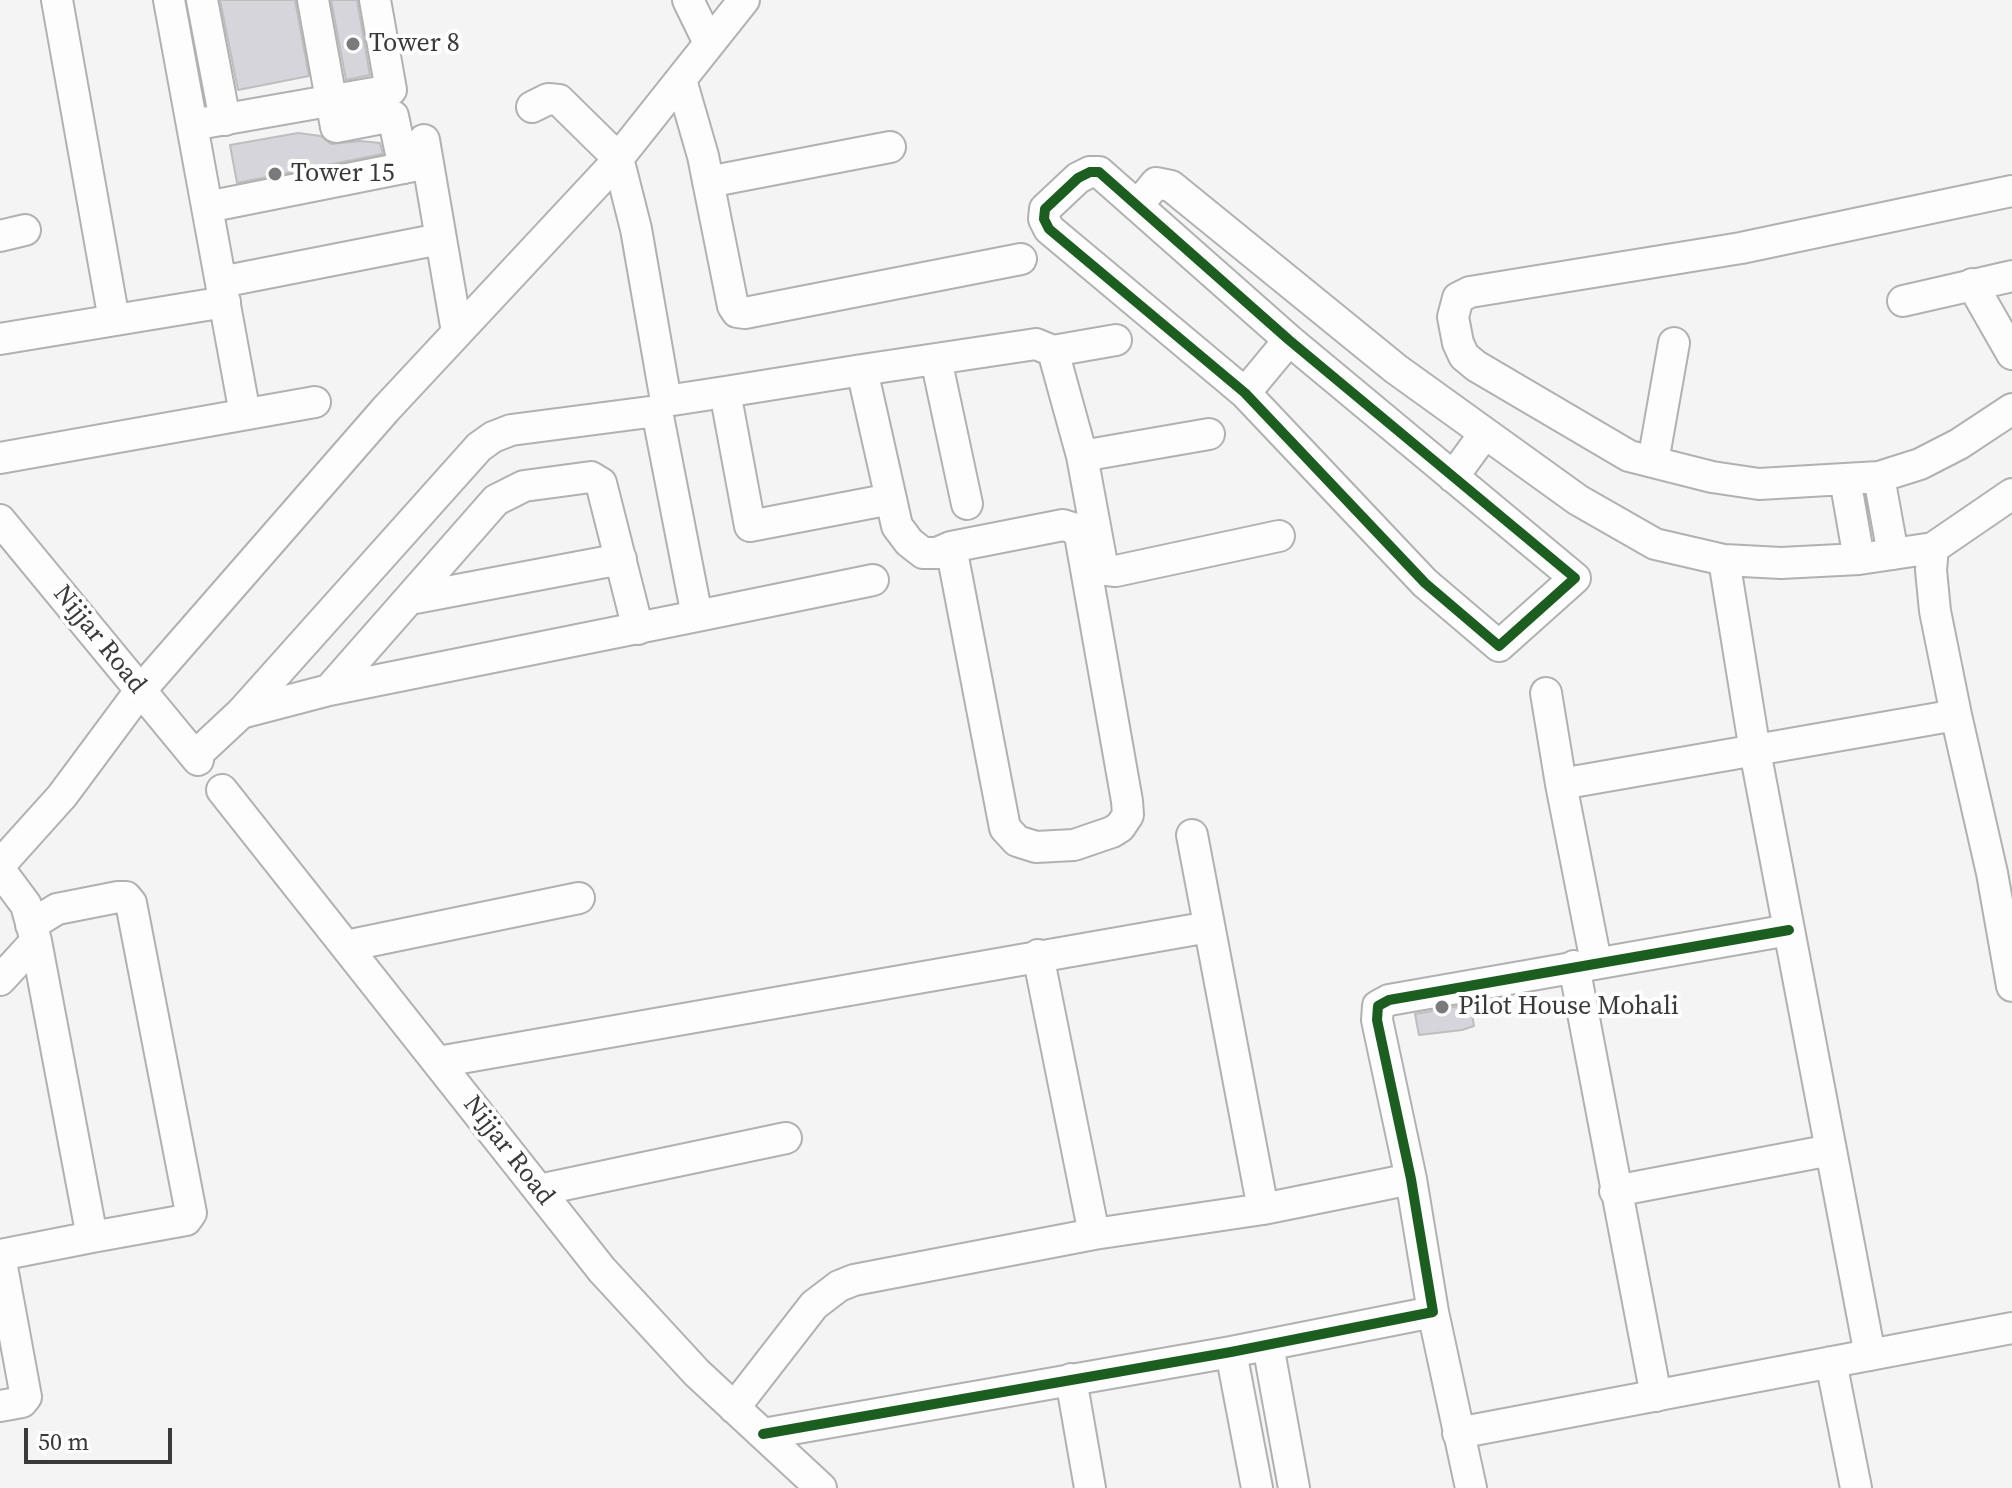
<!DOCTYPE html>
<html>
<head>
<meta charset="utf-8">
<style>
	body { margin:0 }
	#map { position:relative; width:2012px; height:1488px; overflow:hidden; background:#f4f4f4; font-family:"Source Serif 4",serif }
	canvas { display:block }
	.scale { position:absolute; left:24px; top:1428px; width:148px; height:36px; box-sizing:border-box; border:4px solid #3a393a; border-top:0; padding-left:10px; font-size:24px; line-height:28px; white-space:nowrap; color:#3a393a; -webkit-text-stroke:6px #fff; paint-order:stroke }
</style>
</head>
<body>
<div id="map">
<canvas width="2012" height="1488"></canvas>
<div class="scale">50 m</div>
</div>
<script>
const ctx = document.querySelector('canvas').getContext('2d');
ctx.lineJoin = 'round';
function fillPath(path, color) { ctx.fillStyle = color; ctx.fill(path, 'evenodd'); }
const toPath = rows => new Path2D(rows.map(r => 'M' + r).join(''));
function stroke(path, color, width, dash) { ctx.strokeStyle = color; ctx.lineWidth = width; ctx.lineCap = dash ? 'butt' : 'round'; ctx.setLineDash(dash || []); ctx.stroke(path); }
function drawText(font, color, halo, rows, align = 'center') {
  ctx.font = font + ' "Source Serif 4",serif'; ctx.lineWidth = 8; ctx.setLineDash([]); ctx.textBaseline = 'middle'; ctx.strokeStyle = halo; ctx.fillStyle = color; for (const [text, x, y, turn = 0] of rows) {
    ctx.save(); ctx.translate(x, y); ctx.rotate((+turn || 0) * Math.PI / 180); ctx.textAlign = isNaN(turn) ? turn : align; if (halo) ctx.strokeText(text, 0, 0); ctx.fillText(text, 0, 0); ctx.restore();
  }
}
const building = toPath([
	[220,0,295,0,309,76,238,90,220,0],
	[331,0,357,0,370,75,346,80,331,0],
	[298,133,321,136,331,144,360,141,380,143,383,154,237,183,230,145,298,133],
	[1470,1004,1474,1026,1462,1030,1419,1035,1415,1014,1470,1004]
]);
fillPath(building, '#d6d5dc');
stroke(building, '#bebebf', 2);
const minor = toPath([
	[57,0,114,320],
	[169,0,245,414],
	[202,0,225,120],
	[313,0,336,127,393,116,404,168],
	[688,0,709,43],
	[681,80,703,156,733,306,737,312,745,313,1021,259],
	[532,107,548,99,559,100,618,158,636,229,666,401,725,392,862,370,891,499,750,526,725,392],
	[192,125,391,90,375,0],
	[424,140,457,332],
	[1090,172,1099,172,1289,340,1575,578,1499,646,1425,583,1245,393,1049,229,1044,219,1045,209,1078,178,1090,172],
	[708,182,890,147],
	[2012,191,1741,248,1470,292,1458,298,1453,317,1458,343,1464,356,1476,366,1629,456,1712,477,1759,484,1879,477,1920,464,1959,444,2012,409],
	[1138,205,1156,183,1171,186,1396,369,1578,500,1655,544,1724,560,1781,563,1859,559,1933,548],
	[207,207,428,163],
	[0,236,25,230],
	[221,282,440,239],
	[1972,284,2012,354],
	[1903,301,2012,276],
	[0,339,225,302],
	[1053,351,1116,340],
	[936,359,967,504],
	[862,370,1036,344,1053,351,1082,456,1102,564,1107,570,1116,571,1279,536],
	[1245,393,1289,340],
	[1082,456,1209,434],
	[0,458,315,402],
	[1653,462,1674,343],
	[1453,477,1485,433],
	[1879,477,1893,554],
	[1845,479,1859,559],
	[891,499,897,526,909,542,923,553,937,553,951,547,1063,525,1073,528,1080,535,1127,801,1128,815,1120,827,1112,832,1074,845,1036,847,1017,841,1005,828,951,547],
	[0,520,198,760],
	[1724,560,1755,751,1870,1355],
	[410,599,621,559],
	[697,616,873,580],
	[329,690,496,500,524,486,591,477,601,483,638,629],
	[1546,693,1561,784],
	[1956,715,1992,873,2012,986],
	[195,756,241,713,479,447,493,437,511,430,657,411,697,616,329,690,241,713],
	[222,790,602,1270,697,1373,821,1488],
	[1192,835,1263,1209],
	[0,865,62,796,140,691,386,409,608,171,744,0],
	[0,870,26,905,36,941,92,1237,0,1255],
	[31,925,57,909,118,897,126,897,131,903,191,1213,186,1220,92,1237],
	[346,946,579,898],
	[1038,955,1094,1234],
	[1596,962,1561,784,1956,715,1935,611,1931,570,1933,548,2012,494],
	[1574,966,1656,1396],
	[0,980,36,941],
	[438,1062,1209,927],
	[539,1190,786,1138],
	[1615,1191,1831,1150],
	[1433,1312,1471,1488],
	[1268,1345,1294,1488],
	[1231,1352,1257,1488],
	[1831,1362,1856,1488],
	[1071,1379,1090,1488],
	[0,1406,22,1402,26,1397,0,1256],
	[734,1408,814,1305,839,1286,854,1280,1094,1234,1263,1209,1411,1179],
	[1458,1433,2012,1328],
	[763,1434,1231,1352,1433,1312,1411,1179,1377,1020,1378,1006,1389,1000,1789,930]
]);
stroke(minor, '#b1b1b1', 34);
stroke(minor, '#fdfdfd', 30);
stroke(toPath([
	[1090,172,1099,172,1289,340,1575,578,1499,646,1425,583,1245,393,1049,229,1044,219,1045,209,1078,178,1090,172],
	[763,1434,1231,1352,1433,1312,1411,1179,1377,1020,1378,1006,1389,1000,1789,930]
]), '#1b5e20', 10);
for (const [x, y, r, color] of [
	[353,44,8,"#7b7a7b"],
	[275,174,8,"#7b7a7b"],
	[1442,1007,8,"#7b7a7b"]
]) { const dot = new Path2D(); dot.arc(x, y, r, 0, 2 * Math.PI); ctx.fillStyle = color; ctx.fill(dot); stroke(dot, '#fff', 3); }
drawText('26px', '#3a393a', '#fff', [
	["Tower 8",369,44],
	["Tower 15",291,174],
	["Pilot House Mohali",1458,1007]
], 'left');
drawText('26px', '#3a393a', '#fff', [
	["Nijjar Road",99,640,51],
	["Nijjar Road",508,1151,52]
]);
</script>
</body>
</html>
